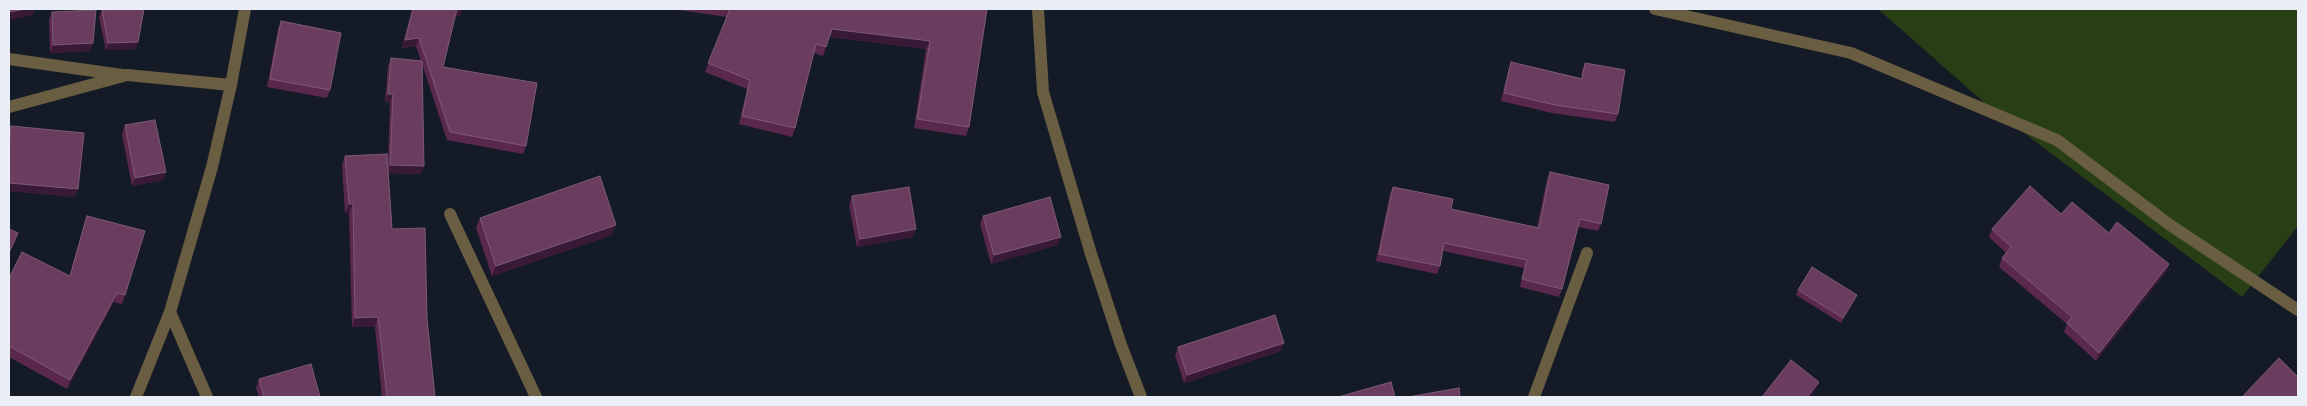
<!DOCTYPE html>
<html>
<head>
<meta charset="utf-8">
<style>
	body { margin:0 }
	#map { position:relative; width:2307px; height:406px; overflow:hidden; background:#141b26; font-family:"Zilla Slab",serif }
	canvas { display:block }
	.frame { position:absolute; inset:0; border:10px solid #e9eef7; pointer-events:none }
</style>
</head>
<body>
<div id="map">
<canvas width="2307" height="406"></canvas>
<div class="frame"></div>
</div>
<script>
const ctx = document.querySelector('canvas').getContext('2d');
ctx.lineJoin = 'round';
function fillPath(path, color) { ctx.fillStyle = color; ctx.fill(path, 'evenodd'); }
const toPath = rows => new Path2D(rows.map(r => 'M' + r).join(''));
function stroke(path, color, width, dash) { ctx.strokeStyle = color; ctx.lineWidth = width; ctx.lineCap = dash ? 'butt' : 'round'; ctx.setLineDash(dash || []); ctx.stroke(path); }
fillPath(toPath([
	[1878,9,2298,9,2298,226,2242,297,1987,105]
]), '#283f16');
stroke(toPath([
	[1038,9,1043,92,1091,254,1121,345,1141,397],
	[1655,9,1851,53,2057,140,2170,225,2298,310],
	[9,59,122,75],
	[9,107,127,75,231,85],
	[450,214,536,397],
	[170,312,207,397],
	[136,397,170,312,212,167,231,85,245,9],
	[1534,397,1587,253]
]), '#695d42', 12);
fillPath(toPath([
	[412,9,462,9,460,16,455,15,443,67,526,146,523,154,447,140,422,64,421,174,388,173,392,229,427,319,435,397,382,397,375,327,352,327,349,213,345,213,342,165,345,156,388,163,390,103,385,102,388,66,391,58,421,61,416,46,402,48],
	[672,9,987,9,969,127,966,136,914,128,926,49,829,37,823,56,814,53,795,128,792,137,739,124,747,89,705,72,727,17],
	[102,10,136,49,106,50,99,17],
	[52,12,93,43,90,51,50,53,49,20],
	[281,21,330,90,327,98,267,87,278,29],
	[1511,62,1581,78,1582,71,1585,63,1618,114,1615,122,1552,113,1501,101,1508,71],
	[125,125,166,172,163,180,132,186,122,134],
	[11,126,75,197,9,191,9,132],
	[1550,172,1601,224,1598,231,1578,227,1562,289,1559,297,1520,287,1524,268,1443,251,1440,266,1437,274,1376,261,1390,194,1393,187,1451,209,1537,227,1547,180],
	[852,196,913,237,857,247,849,205],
	[2061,214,2109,233,2169,264,2166,272,2096,361,2064,332,2067,324,1999,267,2002,258,2006,253,1989,237,1992,229],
	[87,216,125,295,122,304,114,302,67,389,9,357,9,278,70,275,84,224],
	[983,216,1058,245,991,264,980,224],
	[480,218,612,235,492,276,476,228],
	[1798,290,1857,295,1855,299,1841,323,1796,295],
	[1284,343,1281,351,1184,383,1175,355,1178,347],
	[259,379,320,397,259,397,256,388]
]), '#5b284d');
fillPath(toPath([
	[26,9,35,9,33,15,9,20,9,12],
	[457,9,462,9,460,16,454,15],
	[832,29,930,41,926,49,829,37],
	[419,38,416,46,402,48,405,40],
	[138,42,136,49,106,50,108,43],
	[93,43,90,51,50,53,53,45],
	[388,94,393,94,390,103,385,102],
	[390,165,424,166,421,174,387,173],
	[166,172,163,180,132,186,135,178],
	[9,183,78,189,75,197,9,191],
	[349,204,353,204,349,213,345,213],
	[616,225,612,235,492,276,496,266],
	[916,229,913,237,857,247,860,239],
	[1061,237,1058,245,991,264,994,255],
	[2169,264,2166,272,2096,361,2099,353],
	[117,293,114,302,67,389,70,380],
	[1857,295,1855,299,1841,323,1843,318],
	[378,317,375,327,352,327,355,318],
	[1284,343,1281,351,1184,383,1187,375],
	[1819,382,1816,390,1810,397,1807,397]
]), '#381a36');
const building = toPath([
	[9,9,26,9,9,12,9,9],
	[132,9,144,9,138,42,108,43,102,10,132,9],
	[413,9,457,9,443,67,537,83,526,146,450,132,419,38,405,40,413,9],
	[730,9,987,9,969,127,917,119,930,41,832,29,826,47,816,44,795,128,742,116,750,80,708,63,730,9],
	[96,10,93,43,53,45,52,12,96,10],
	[281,21,341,33,330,90,270,79,281,21],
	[391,58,422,61,424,166,390,165,393,94,388,94,391,58],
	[1511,62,1582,79,1585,63,1625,70,1618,114,1555,105,1504,93,1511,62],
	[155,120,166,172,135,178,125,125,155,120],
	[11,126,84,133,78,189,9,183,9,146,11,126],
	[387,154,392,229,425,228,427,319,435,397,387,397,378,317,355,318,353,204,349,204,345,156,387,154],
	[1550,172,1609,185,1601,224,1580,219,1562,289,1522,279,1527,260,1444,243,1440,266,1379,254,1393,187,1453,199,1451,209,1539,228,1550,172],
	[600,176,616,225,496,266,480,218,600,176],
	[2030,186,2061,214,2072,202,2109,233,2117,222,2169,264,2099,353,2067,323,2072,317,2002,258,2011,247,1992,229,2030,186],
	[909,187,916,229,860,239,852,196,909,187],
	[1050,197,1061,237,994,255,983,216,1050,197],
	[87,216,145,231,125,295,117,293,70,380,9,346,9,278,22,252,70,276,87,216],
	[9,229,18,233,9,253,9,229],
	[1812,267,1857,295,1843,318,1798,290,1812,267],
	[1275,315,1284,343,1187,375,1178,347,1275,315],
	[2279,358,2298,377,2298,397,2242,397,2279,358],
	[1791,360,1819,382,1807,397,1762,397,1791,360],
	[311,364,320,397,264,397,259,379,311,364],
	[1391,382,1395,397,1338,397,1391,382],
	[1459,388,1460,397,1408,397,1459,388]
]);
fillPath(building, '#6a3d5f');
stroke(building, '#7e5977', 1);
</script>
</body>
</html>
